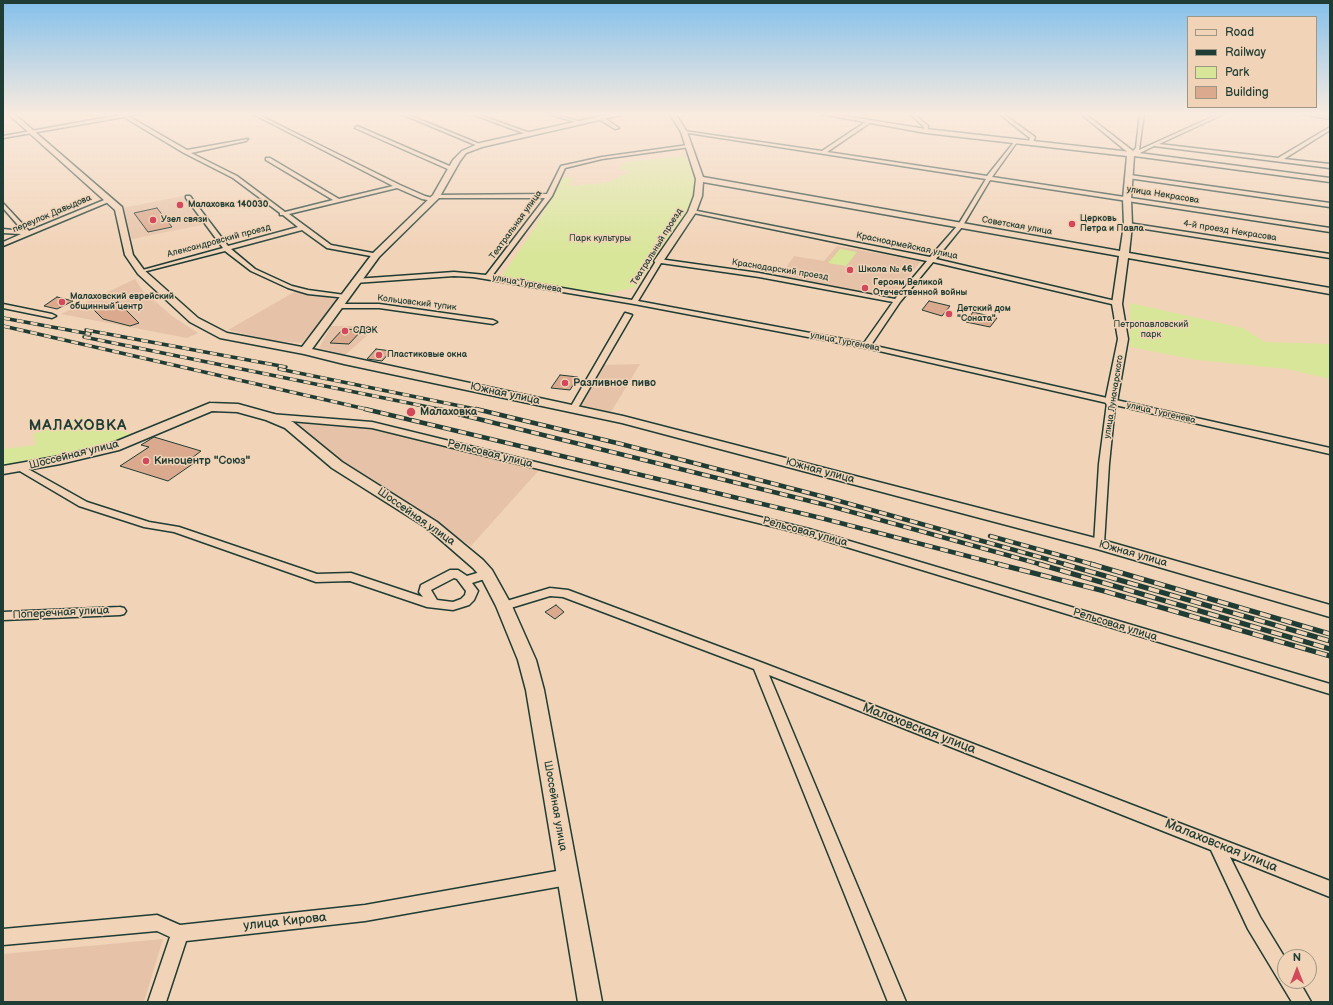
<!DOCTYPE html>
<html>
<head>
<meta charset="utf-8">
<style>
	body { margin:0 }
	#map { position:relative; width:1333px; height:1005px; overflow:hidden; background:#f1d3b7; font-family:"Balsamiq Sans",sans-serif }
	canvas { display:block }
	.frame { position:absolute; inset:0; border:4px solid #1f3d34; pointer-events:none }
	.legend { position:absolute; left:1187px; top:16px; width:130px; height:92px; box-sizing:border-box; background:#f1d3b7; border:1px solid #9d9783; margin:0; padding:5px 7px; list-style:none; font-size:12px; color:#1f3d34 }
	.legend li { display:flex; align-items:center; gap:8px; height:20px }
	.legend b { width:20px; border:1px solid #9d9783 }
	.north { position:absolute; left:1277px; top:949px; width:40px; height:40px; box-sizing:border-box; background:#f1d3b7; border:1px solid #9d9783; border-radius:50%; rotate:0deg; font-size:11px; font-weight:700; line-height:16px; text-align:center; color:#1f3d34 }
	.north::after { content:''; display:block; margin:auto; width:14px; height:18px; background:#d1495b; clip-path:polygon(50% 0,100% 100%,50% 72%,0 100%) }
</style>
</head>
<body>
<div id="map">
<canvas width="1333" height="1005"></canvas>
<div class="frame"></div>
<ul class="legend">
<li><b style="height:5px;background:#f1d3b7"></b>Road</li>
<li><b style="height:5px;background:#1f3d34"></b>Railway</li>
<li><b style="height:11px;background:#d8e699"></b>Park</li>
<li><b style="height:11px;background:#dba98d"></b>Building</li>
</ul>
<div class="north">N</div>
</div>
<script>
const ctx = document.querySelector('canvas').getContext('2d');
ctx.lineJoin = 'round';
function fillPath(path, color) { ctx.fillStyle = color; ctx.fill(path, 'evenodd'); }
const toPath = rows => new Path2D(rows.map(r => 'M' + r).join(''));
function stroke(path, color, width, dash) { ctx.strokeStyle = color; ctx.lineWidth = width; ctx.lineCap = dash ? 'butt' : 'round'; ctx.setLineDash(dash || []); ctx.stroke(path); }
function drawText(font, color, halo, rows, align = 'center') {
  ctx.font = font + ' "Balsamiq Sans",sans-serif'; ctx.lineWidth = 3; ctx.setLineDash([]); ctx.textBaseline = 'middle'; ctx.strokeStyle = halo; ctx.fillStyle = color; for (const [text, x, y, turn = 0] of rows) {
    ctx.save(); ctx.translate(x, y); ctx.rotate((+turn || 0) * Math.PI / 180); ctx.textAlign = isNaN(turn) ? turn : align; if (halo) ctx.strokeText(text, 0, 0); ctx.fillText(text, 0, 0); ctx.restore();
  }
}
fillPath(toPath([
	[183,196,202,225,132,239,122,208],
	[837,246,921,261,893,297,779,278,794,256,824,261],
	[135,279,143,291,172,316,198,333,187,338,61,314],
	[296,291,339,298,302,343,274,341,228,330],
	[331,326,378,326,345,355,319,348],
	[640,364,611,412,581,405,603,365],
	[290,419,372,426,540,469,471,546,343,463],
	[163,939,144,1002,3,1002,3,954]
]), '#e6c3a8');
fillPath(toPath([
	[685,156,696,175,697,191,686,213,636,287,599,295,502,276,532,232,551,200,560,178,573,177,569,186,606,183,630,172,619,168,626,162],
	[840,249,857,252,846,266,828,263],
	[1130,303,1243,328,1265,342,1330,344,1330,379,1287,369,1197,360,1130,347],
	[81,417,134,435,99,448,24,465,3,467,3,449,36,445,33,434]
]), '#d8e699');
const building = toPath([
	[157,208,172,227,148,232,134,213,157,208],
	[57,297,73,301,57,309,44,306,57,297],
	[929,301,950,306,942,316,922,310,929,301],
	[118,302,139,323,130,326,103,319,94,310,118,302],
	[973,312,997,318,990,327,966,322,973,312],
	[343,329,362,330,349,344,330,343,343,329],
	[376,349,391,351,382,361,367,359,376,349],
	[560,375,578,377,570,390,551,388,560,375],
	[154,437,201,451,188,461,194,463,168,481,120,466,149,447,141,445,154,437],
	[556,605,564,612,555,619,545,612,556,605]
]);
fillPath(building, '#dba98d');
stroke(building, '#1f3d34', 1);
const street = toPath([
	[118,113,125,114,141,113,128,116,187,150,248,139,246,141,191,153,237,176,285,212,333,200,266,160,266,158,270,158,339,199,393,186,251,113,255,113,400,185,425,196,436,199,433,201,422,199,397,188,289,214,331,245,378,254,379,255,376,257,327,248,302,230,231,249,255,269,292,286,308,290,345,295,349,297,347,298,308,294,288,288,251,271,225,251,139,273,139,271,223,248,186,198,186,196,190,196,228,246,298,227,283,215,280,215,280,213,233,178,184,153,124,117,3,138,3,136,120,115,118,113],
	[399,113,404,113,482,145,478,146,399,113],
	[469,113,474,113,530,133,526,134,469,113],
	[545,113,550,113,581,122,579,123,545,113],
	[909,113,913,113,928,126,928,132,924,132,924,127,909,113],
	[998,113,1002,113,1035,137,1032,145,1028,144,1030,138,998,113],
	[1080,113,1084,113,1133,151,1136,148,1140,113,1144,113,1139,150,1221,113,1226,113,1159,144,1278,158,1330,127,1330,130,1284,159,1330,164,1330,168,1154,146,1136,155,1131,155,1080,113],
	[1297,113,1304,113,1330,117,1330,119,1297,113],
	[597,116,601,116,619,128,615,129,597,118,597,116],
	[867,121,871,122,827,152,987,176,1015,141,1017,142,992,177,1330,228,1330,232,990,180,962,227,936,259,1120,302,1120,306,933,262,900,302,871,345,1330,448,1330,454,1115,405,1109,464,1104,544,1099,548,1094,544,1099,464,1107,403,866,348,634,304,473,277,454,276,355,283,352,281,355,279,454,272,486,275,545,198,436,198,434,197,434,195,547,194,561,166,602,157,688,145,690,147,602,159,565,168,552,196,492,276,632,300,656,261,659,259,759,273,895,299,927,261,689,212,692,210,930,257,958,225,986,179,682,132,684,131,822,151,867,121],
	[661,263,759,277,893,302,864,343,638,301,661,263],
	[357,126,454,168,455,169,450,170,355,128,357,126],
	[1130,175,1330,203,1330,207,1128,178,1128,176,1130,175],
	[109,198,112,200,111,201,3,246,3,242,21,234,3,233,3,229,23,231,3,208,3,203,29,231,109,198],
	[1128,223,1330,254,1330,258,1126,226,1125,225,1128,223],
	[3,304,52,314,56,316,52,318,3,308,3,304],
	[335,304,379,304,493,320,497,322,493,324,379,308,335,308,335,304],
	[625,313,632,315,578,408,574,411,571,410,570,408,625,313],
	[270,414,372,422,809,529,1330,684,1330,694,807,535,372,428,267,419,266,417,267,415,270,414],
	[21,465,87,502,149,522,179,527,317,574,351,573,423,597,419,592,421,585,450,570,458,570,467,576,487,570,491,571,493,574,491,577,472,583,478,591,474,600,469,605,453,610,427,607,350,581,316,582,174,532,144,527,79,506,18,470,16,468,18,466,21,465],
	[454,578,457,579,466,591,465,595,461,599,453,602,437,600,431,590,454,578],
	[550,588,568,590,763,663,1330,881,1330,897,1230,857,1260,917,1285,958,1285,981,1299,981,1311,1002,1292,1002,1248,929,1211,850,769,675,906,1002,888,1002,754,669,563,597,550,596,504,610,500,609,498,606,500,603,550,588],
	[120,607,124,608,126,611,124,614,120,615,3,620,3,612,120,607],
	[568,869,573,872,576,877,573,882,568,885,365,921,186,941,166,1002,148,1002,170,937,157,931,3,945,3,929,157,915,180,925,365,905,568,869]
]);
const secondary = toPath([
	[7,113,13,113,122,207,133,255,144,270,198,318,227,333,302,347,373,253,433,195,453,160,462,151,480,143,615,113,624,113,621,115,482,147,466,153,460,161,439,198,379,257,312,349,623,416,1099,539,1330,605,1330,617,1097,549,622,423,344,364,304,354,220,338,190,322,138,274,125,255,115,210,7,113],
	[669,113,675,113,687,132,703,177,1120,251,1124,225,1123,199,1127,156,926,133,815,113,826,113,926,129,1131,152,1330,178,1330,182,1134,156,1131,199,1132,225,1129,253,1330,288,1330,294,1128,258,1122,304,1128,339,1117,402,1111,406,1107,405,1105,402,1118,339,1112,304,1119,256,703,182,702,196,696,212,662,263,656,263,654,261,688,212,694,196,696,179,681,132,669,113],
	[210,403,238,404,274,414,293,422,342,462,437,522,483,560,492,570,512,606,536,660,544,690,602,1002,578,1002,526,690,518,660,496,606,481,577,473,568,427,528,332,468,285,428,266,420,237,412,212,411,119,450,60,464,3,474,3,466,60,456,110,444,210,403]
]);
stroke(street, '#1f3d34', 3);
stroke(secondary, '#1f3d34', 3);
fillPath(street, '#f1d3b7');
fillPath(secondary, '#f1d3b7');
const railFar2 = toPath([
	[3,318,90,334],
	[3,326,370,410],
	[86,330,286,367],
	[84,337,443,410],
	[279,369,480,410]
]);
const railFar1 = toPath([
	[365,409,821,518,1002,565],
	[438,409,830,506,1043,565],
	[476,409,621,444,832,499,1068,565],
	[990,536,1095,565]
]);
const rail = toPath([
	[998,564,1104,591,1330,656],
	[1039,564,1330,649],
	[1064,564,1330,641],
	[1091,564,1330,634]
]);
stroke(railFar2, '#1f3d34', 3.5);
stroke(railFar1, '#1f3d34', 4.5);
stroke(rail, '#1f3d34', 5);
stroke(railFar2, '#f1d3b7', 2.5, [7]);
stroke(railFar1, '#f1d3b7', 3, [8]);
stroke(rail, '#f1d3b7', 3.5, [11]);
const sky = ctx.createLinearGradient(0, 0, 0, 253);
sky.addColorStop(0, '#83c0eb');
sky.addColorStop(0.45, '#f9ebdf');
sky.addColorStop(1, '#f9ebdf00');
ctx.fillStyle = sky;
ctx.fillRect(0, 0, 1333, 253);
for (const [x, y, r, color] of [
	[180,205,4,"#d1495b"],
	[153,220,4,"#d1495b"],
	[1072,224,4,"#d1495b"],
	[850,270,4,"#d1495b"],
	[865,288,4,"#d1495b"],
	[62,302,4,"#d1495b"],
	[949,314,4,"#d1495b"],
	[345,331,4,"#d1495b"],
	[379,355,4,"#d1495b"],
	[565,383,4,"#d1495b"],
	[411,412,5,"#d1495b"],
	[146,461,4,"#d1495b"]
]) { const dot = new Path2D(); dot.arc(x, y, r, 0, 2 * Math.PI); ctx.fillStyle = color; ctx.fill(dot); stroke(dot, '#f1d3b7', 1.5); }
drawText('9px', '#1f3d34', '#f1d3b7', [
	["улица Некрасова",1163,195,9],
	["переулок Давыдова",52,214,-23],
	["Театральная улица",516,225,-54],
	["Советская улица",1017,226,10],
	["4-й проезд Некрасова",1230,231,9],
	["Александровский проезд",219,241,-15],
	["Красноармейская улица",907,246,12],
	["Театральный проезд",657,247,-58],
	["Краснодарский проезд",780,270,9],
	["улица Тургенева",527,284,10],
	["Кольцовский тупик",417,303,7],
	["улица Тургенева",845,342,11],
	["улица Луначарского",1114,397,-81],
	["улица Тургенева",1161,413,13]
]);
drawText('bold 9px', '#1f3d34', '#f1d3b7', [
	["Малаховка 140030",188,205],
	["Церковь",1080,219],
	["Петра и Павла",1080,229],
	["Узел связи",161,220],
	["Школа № 46",858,270],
	["Героям Великой",873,283],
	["Отечественной войны",873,293],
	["Малаховский еврейский",70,297],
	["общинный центр",70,307],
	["Детский дом",957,309],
	["\"Соната\"",957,319],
	["СДЭК",353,331],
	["Пластиковые окна",387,355]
], 'left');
drawText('9px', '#284539', '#f1d3b7', [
	["Парк культуры",600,239],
	["Петропавловский",1151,325],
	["парк",1151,335]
]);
drawText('bold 11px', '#1f3d34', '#f1d3b7', [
	["Разливное пиво",573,383],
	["Малаховка",420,412],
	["Киноцентр \"Союз\"",154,461]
], 'left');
drawText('11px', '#1f3d34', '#f1d3b7', [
	["Южная улица",505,394,12],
	["Рельсовая улица",490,454,14],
	["Шоссейная улица",74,455,-14],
	["Южная улица",820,471,15],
	["Шоссейная улица",416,517,35],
	["Рельсовая улица",805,532,15],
	["Южная улица",1133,554,16],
	["Поперечная улица",61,613,-3],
	["Рельсовая улица",1115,625,17],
	["Шоссейная улица",555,806,80]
]);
drawText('13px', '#1f3d34', '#f1d3b7', [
	["Малаховская улица",919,729,21],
	["Малаховская улица",1221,846,22],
	["улица Кирова",285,922,-6]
]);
ctx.letterSpacing = '1px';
drawText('bold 15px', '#1f3d34', '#f1d3b7', [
	["МАЛАХОВКА",78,426]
]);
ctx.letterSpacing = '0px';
</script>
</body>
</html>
